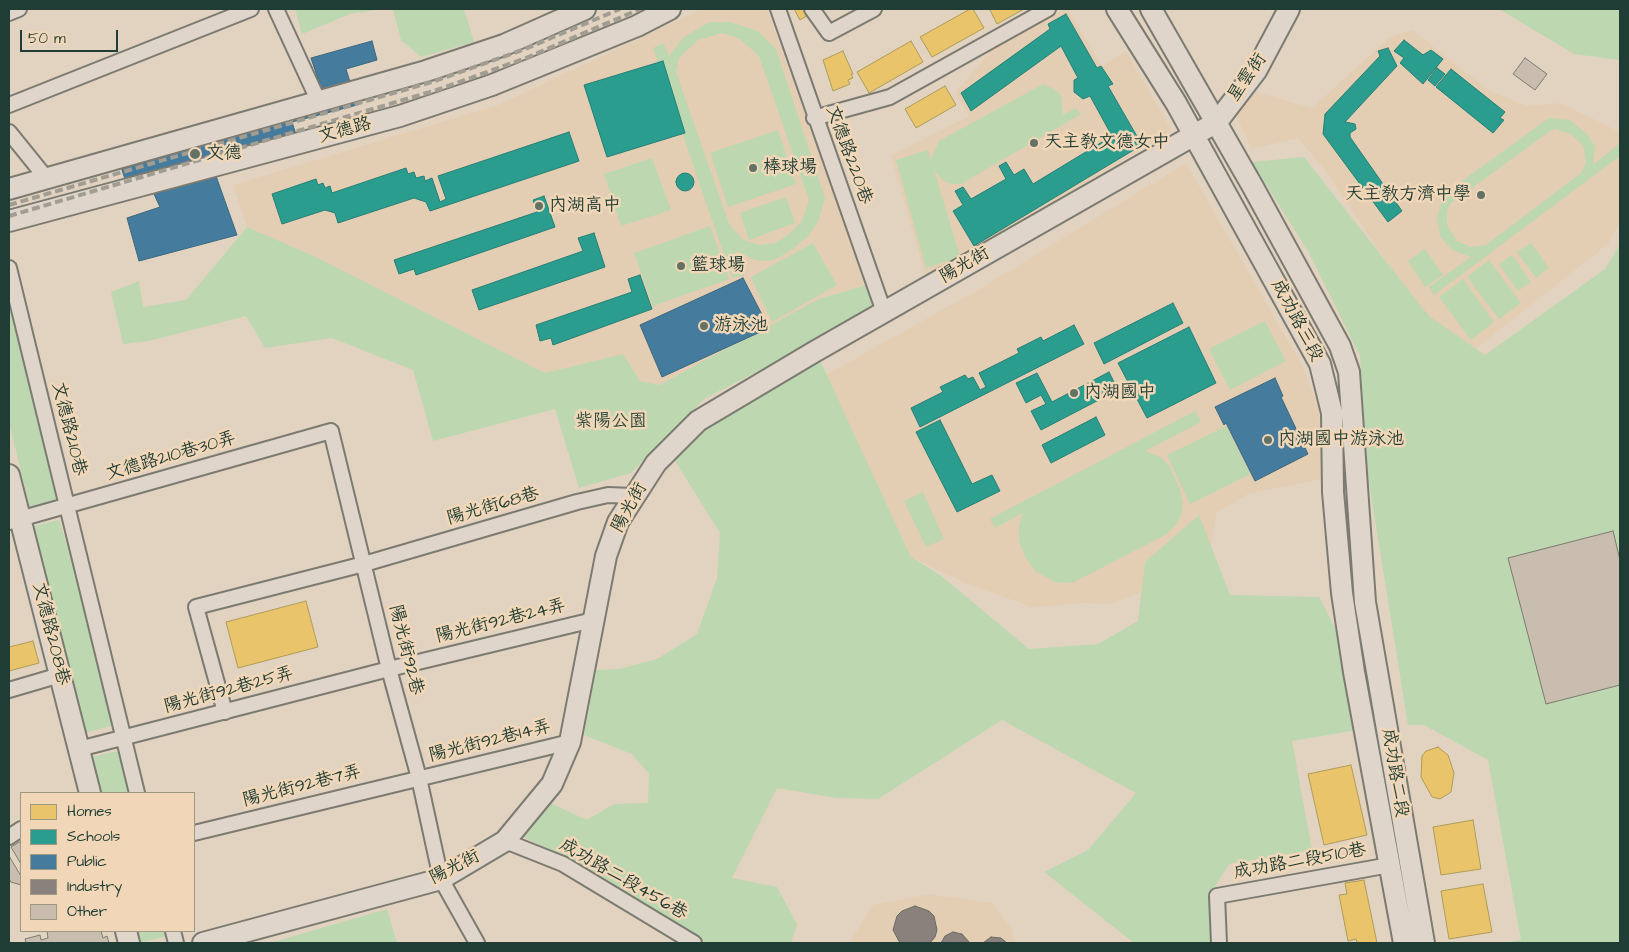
<!DOCTYPE html>
<html>
<head>
<meta charset="utf-8">
<style>
	body { margin:0 }
	#map { position:relative; width:1629px; height:952px; overflow:hidden; background:#e2d3c1; font-family:"Architects Daughter",sans-serif }
	canvas { display:block }
	.frame { position:absolute; inset:0; border:10px solid #1f3d34; pointer-events:none }
	.legend { position:absolute; left:20px; top:792px; width:175px; height:140px; box-sizing:border-box; background:#f1d7b8; border:1px solid #9d9983; margin:0; padding:6px 9px; list-style:none; font-size:15px; color:#1f3d34 }
	.legend li { display:flex; align-items:center; gap:10px; height:25px }
	.legend b { width:25px; border:1px solid #9d9983 }
	.scale { position:absolute; left:20px; top:30px; width:98px; height:22px; box-sizing:border-box; border:2px solid #1f3d34; border-top:0; padding-left:6px; font-size:15px; line-height:18px; white-space:nowrap; color:#1f3d34; -webkit-text-stroke:4px #f1d7b8; paint-order:stroke }
</style>
</head>
<body>
<div id="map">
<canvas width="1629" height="952"></canvas>
<div class="frame"></div>
<ul class="legend">
<li><b style="height:14px;background:#e9c46a"></b>Homes</li>
<li><b style="height:14px;background:#2a9d8f"></b>Schools</li>
<li><b style="height:14px;background:#457b9d"></b>Public</li>
<li><b style="height:14px;background:#8a817c"></b>Industry</li>
<li><b style="height:14px;background:#c8bdae"></b>Other</li>
</ul>
<div class="scale">50 m</div>
</div>
<script>
const ctx = document.querySelector('canvas').getContext('2d');
ctx.lineJoin = 'round';
function fillPath(path, color) { ctx.fillStyle = color; ctx.fill(path, 'evenodd'); }
const toPath = rows => new Path2D(rows.map(r => 'M' + r).join(''));
function stroke(path, color, width, dash) { ctx.strokeStyle = color; ctx.lineWidth = width; ctx.lineCap = dash ? 'butt' : 'round'; ctx.setLineDash(dash || []); ctx.stroke(path); }
function drawText(font, color, halo, rows, align = 'center') {
  ctx.font = font + ' "Architects Daughter","LXGW WenKai TC",sans-serif'; ctx.lineWidth = 5; ctx.setLineDash([]); ctx.textBaseline = 'middle'; ctx.strokeStyle = halo; ctx.fillStyle = color; for (const [text, x, y, turn = 0] of rows) {
    ctx.save(); ctx.translate(x, y); ctx.rotate((+turn || 0) * Math.PI / 180); ctx.textAlign = isNaN(turn) ? turn : align; if (halo) ctx.strokeText(text, 0, 0); ctx.fillText(text, 0, 0); ctx.restore();
  }
}
fillPath(toPath([
	[702,9,767,9,866,285,819,299,659,385,640,382,623,354,545,373,314,256,247,227,233,185,498,105],
	[1066,9,1068,9,1102,66,1126,51,1172,131,926,278,891,156,969,116,955,93,994,47],
	[1412,30,1490,91,1527,106,1561,103,1620,132,1620,222,1608,244,1463,359,1432,329,1324,169,1298,138,1252,149,1236,116,1256,92,1312,108,1390,37],
	[1186,163,1303,367,1319,410,1323,479,1250,493,1217,512,1205,577,1145,591,1108,604,1082,603,1032,607,967,584,911,557,826,375,983,287],
	[929,894,993,903,1012,929,1015,943,849,943,873,905]
]), '#e3ceb3');
fillPath(toPath([
	[295,9,380,9,350,14,302,34],
	[393,9,464,9,474,42,421,57,401,40],
	[1499,9,1620,9,1620,60,1574,54],
	[710,22,730,22,758,31,776,49,825,198,818,222,808,236,793,249,774,260,758,261,736,251,744,275,732,278,653,48,663,43,669,56,684,37],
	[722,33,740,39,759,56,809,200,802,221,788,235,775,243,760,245,743,240,729,224,676,72,679,58,698,40],
	[1043,84,1054,89,1061,95,1063,115,1076,108,1081,114,961,184,952,184,944,181,934,170,960,257,926,268,896,160,928,150,931,160,939,141],
	[1549,118,1570,120,1588,135,1595,147,1593,165,1620,143,1620,156,1434,295,1429,287,1471,257,1452,250,1440,236,1437,217,1444,194],
	[1555,129,1571,134,1583,146,1586,162,1581,173,1486,245,1470,247,1457,241,1447,225,1447,211,1450,204,1550,131],
	[778,130,796,184,728,207,710,153],
	[1304,157,1429,316,1485,355,1605,269,1620,244,1620,943,1503,943,1521,940,1488,760,1424,725,1408,725,1367,470,1360,356,1309,253,1252,162],
	[652,158,671,210,621,226,604,174],
	[786,197,795,223,749,240,740,213],
	[710,226,729,279,653,306,634,253],
	[247,227,314,256,545,373,623,354,640,381,659,385,819,299,866,285,876,310,704,399,631,473,579,488,555,409,433,441,413,370,332,338,265,348,246,316,149,341,123,344,111,292,139,281,143,307,186,300],
	[813,243,837,285,772,322,751,277],
	[1531,243,1549,268,1536,278,1517,252],
	[1425,249,1443,275,1425,287,1408,261],
	[1512,255,1531,282,1518,291,1499,264],
	[1489,260,1521,303,1499,319,1467,277],
	[1463,279,1494,322,1471,340,1439,297],
	[9,300,60,502,30,509,9,422],
	[1265,321,1286,361,1230,390,1209,349],
	[819,358,911,557,940,575,1029,649,1098,644,1138,621,1145,562,1199,515,1230,595,1319,597,1347,651,1357,730,1292,741,1312,850,1229,864,1213,890,1215,943,1134,943,1044,872,1088,850,1136,793,1002,720,878,799,837,798,777,788,732,878,777,887,797,924,791,943,707,943,576,862,523,837,550,803,587,820,614,804,648,803,649,774,632,754,584,735,596,670,619,669,657,659,697,634,717,578,720,533,672,456,706,427],
	[1195,411,1201,422,1145,451,1162,458,1170,467,1180,490,1183,502,1182,512,1177,523,1167,534,1072,583,1055,582,1035,571,1024,555,1019,540,1019,525,1023,513,995,528,990,519],
	[1226,426,1250,474,1190,504,1167,455],
	[923,492,944,539,926,547,904,501],
	[59,520,89,614,114,725,82,734,30,527],
	[122,750,132,793,98,793,88,758],
	[387,909,397,943,270,943],
	[134,931,166,931,168,936,137,943]
]), '#bdd7b0');
const homes = toPath([
	[794,9,818,9,800,20,794,9],
	[970,9,973,9,984,28,932,57,920,37,970,9],
	[991,9,1024,9,997,24,990,10,991,9],
	[911,41,923,62,869,93,857,72,911,41],
	[843,51,853,74,851,74,853,78,848,80,850,84,833,91,823,60,843,51],
	[945,86,956,105,916,128,905,109,945,86],
	[306,601,318,647,238,668,226,622,306,601],
	[33,641,39,663,9,671,9,647,33,641],
	[1438,747,1448,755,1454,773,1451,792,1440,799,1432,797,1421,777,1422,756,1426,751,1438,747],
	[1351,765,1367,835,1324,845,1308,774,1351,765],
	[1473,820,1481,869,1441,875,1433,827,1473,820],
	[1364,880,1377,943,1357,943,1356,939,1348,941,1339,895,1347,894,1345,883,1364,880],
	[1483,884,1492,932,1449,939,1441,891,1483,884]
]);
fillPath(homes, '#e9c46a');
stroke(homes, '#ac9c5a', 1);
const schools = toPath([
	[1066,14,1097,68,1101,66,1113,84,1108,86,1142,145,974,246,953,211,963,205,955,191,963,187,971,199,1006,179,999,166,1006,162,1014,175,1024,169,1033,184,1112,136,1090,96,1083,99,1074,92,1074,80,1078,78,1061,46,971,111,961,93,1050,29,1048,24,1066,14],
	[1404,40,1423,55,1431,50,1443,59,1423,84,1400,63,1404,58,1394,51,1404,40],
	[1388,48,1397,66,1345,122,1355,124,1356,129,1350,133,1350,137,1402,211,1388,222,1323,134,1325,114,1380,56,1378,51,1388,48],
	[663,61,685,133,607,157,584,85,663,61],
	[1437,68,1445,74,1435,86,1428,80,1437,68],
	[1451,69,1505,112,1500,118,1504,120,1493,133,1436,87,1451,69],
	[569,132,579,161,430,211,426,202,414,198,338,223,335,213,325,210,282,224,272,194,316,179,318,185,323,183,325,188,330,186,332,193,406,168,408,174,414,172,416,178,424,176,425,181,432,178,440,202,446,199,438,176,569,132],
	'676 182a9 9 0 1 1 18 0a9 9 0 1 1-18 0Z',
	[544,196,555,227,416,275,414,269,399,274,394,260,537,212,533,200,544,196],
	[594,233,605,267,479,310,472,290,583,251,578,238,594,233],
	[640,275,652,309,553,345,551,338,540,341,536,325,632,292,628,279,640,275],
	[1173,303,1183,323,1104,364,1094,343,1173,303],
	[1074,325,1084,344,920,427,911,408,943,392,940,387,965,375,968,379,973,377,980,390,986,387,979,373,1019,353,1017,349,1041,337,1043,341,1074,325],
	[1189,327,1216,383,1147,418,1118,363,1189,327],
	[1109,372,1118,390,1041,430,1031,411,1046,404,1041,395,1026,403,1016,383,1037,373,1052,402,1109,372],
	[1096,417,1105,435,1051,463,1042,445,1096,417],
	[940,420,972,484,992,475,1000,491,957,512,916,432,940,420]
]);
fillPath(schools, '#2a9d8f');
stroke(schools, '#278074', 1);
const public = toPath([
	[372,41,377,60,346,69,357,105,292,122,300,147,283,157,131,198,117,154,324,97,311,58,372,41],
	[216,176,237,235,139,261,127,218,160,207,153,192,216,176],
	[743,278,769,328,662,377,640,325,743,278],
	[1275,378,1283,396,1281,397,1308,454,1255,481,1226,423,1224,425,1215,407,1275,378]
]);
fillPath(public, '#457b9d');
stroke(public, '#3a687e', 1);
const industry = toPath([
	[915,906,929,911,934,916,937,930,935,937,930,943,900,943,893,930,897,916,902,911,915,906],
	[953,932,962,934,970,943,941,943,945,936,953,932],
	[991,937,1001,938,1007,943,983,943,991,937]
]);
fillPath(industry, '#8a817c');
stroke(industry, '#6a6d66', 1);
const building = toPath([
	[1525,58,1547,74,1535,90,1513,74,1525,58],
	[1613,531,1620,560,1620,685,1546,704,1508,558,1613,531],
	[21,841,21,864,11,847,21,841],
	[9,856,21,876,21,885,11,882,9,879,9,856],
	[47,931,101,931,103,938,107,936,109,943,26,943,25,939,40,935,41,940,48,938,47,931]
]);
fillPath(building, '#c8bdae');
stroke(building, '#7c7b71', 1);
const street = toPath([
	[276,9,318,100],
	[778,9,884,312],
	[812,9,829,33,874,9],
	[9,13,19,9],
	[9,105,251,9],
	[814,118,890,97,1048,9],
	[9,132,47,179],
	[9,268,137,793],
	[9,522,331,431,389,669,419,778,441,879,477,943],
	[9,690,60,675],
	[225,712,196,607,364,564,577,502,608,495,633,496],
	[79,749,389,669,593,620],
	[194,833,570,742],
	[9,837,21,829],
	[505,841,563,864,694,943],
	[173,931,176,943],
	[1219,943,1217,896,1390,865]
]);
const secondary = toPath([
	[1117,9,1176,103,1320,364,1332,413,1333,492,1342,593,1354,672,1404,943],
	[1151,9,1253,187,1340,346,1349,372,1365,602,1424,943],
	[9,189,426,71,504,45,585,9],
	[9,221,400,116,492,85,637,26,670,9],
	[9,475,90,793],
	[126,931,129,943],
	[203,943,441,879,505,841,552,784,570,742,606,556,618,522,656,463,698,421,814,352,1217,122,1256,71,1289,9]
]);
stroke(street, '#7c7b71', 18);
stroke(secondary, '#7c7b71', 24);
stroke(street, '#dfd5ca', 14);
stroke(secondary, '#dfd5ca', 20);
stroke(toPath([
	[9,205,435,81,525,49,620,9],
	[9,216,437,90,526,58,640,9]
]), '#a19d93', 4, [8, 4]);
for (const [x, y, r, color] of [
	[1034,143,5,"#637265"],
	[195,154,6,"#637265"],
	[753,168,5,"#637265"],
	[1481,195,5,"#637265"],
	[539,206,5,"#637265"],
	[681,266,5,"#637265"],
	[704,326,5,"#637265"],
	[1074,393,5,"#637265"],
	[1268,440,5,"#637265"]
]) { const dot = new Path2D(); dot.arc(x, y, r, 0, 2 * Math.PI); ctx.fillStyle = color; ctx.fill(dot); stroke(dot, '#f1d7b8', 2); }
drawText('18px', '#1f3d34', '#f1d7b8', [
	["星雲街",1248,78,-56],
	["文德路",345,131,-15],
	["文德路220巷",848,155,70],
	["陽光街",965,266,-30],
	["成功路三段",1296,321,62],
	["文德路210巷",68,429,76],
	["文德路210巷30弄",171,457,-16],
	["陽光街68巷",493,507,-16],
	["陽光街",630,508,-61],
	["陽光街92巷24弄",501,622,-14],
	["文德路208巷",50,634,76],
	["陽光街92巷",405,650,76],
	["陽光街92巷25弄",229,691,-15],
	["陽光街92巷14弄",490,742,-14],
	["成功路二段",1394,773,81],
	["陽光街92巷7弄",302,787,-14],
	["成功路二段510巷",1300,862,-10],
	["陽光街",455,868,-27],
	["成功路二段456巷",623,880,30]
]);
drawText('18px', '#1f3d34', '#f1d7b8', [
	["天主教文德女中",1044,143],
	["文德",206,154],
	["棒球場",763,168],
	["天主教方濟中學",1471,195,"right"],
	["內湖高中",549,206],
	["籃球場",691,266],
	["游泳池",714,326],
	["內湖國中",1084,393],
	["內湖國中游泳池",1278,440]
], 'left');
drawText('18px', '#2c4d3f', '#f1d7b8', [
	["紫陽公園",611,422]
]);
</script>
</body>
</html>
